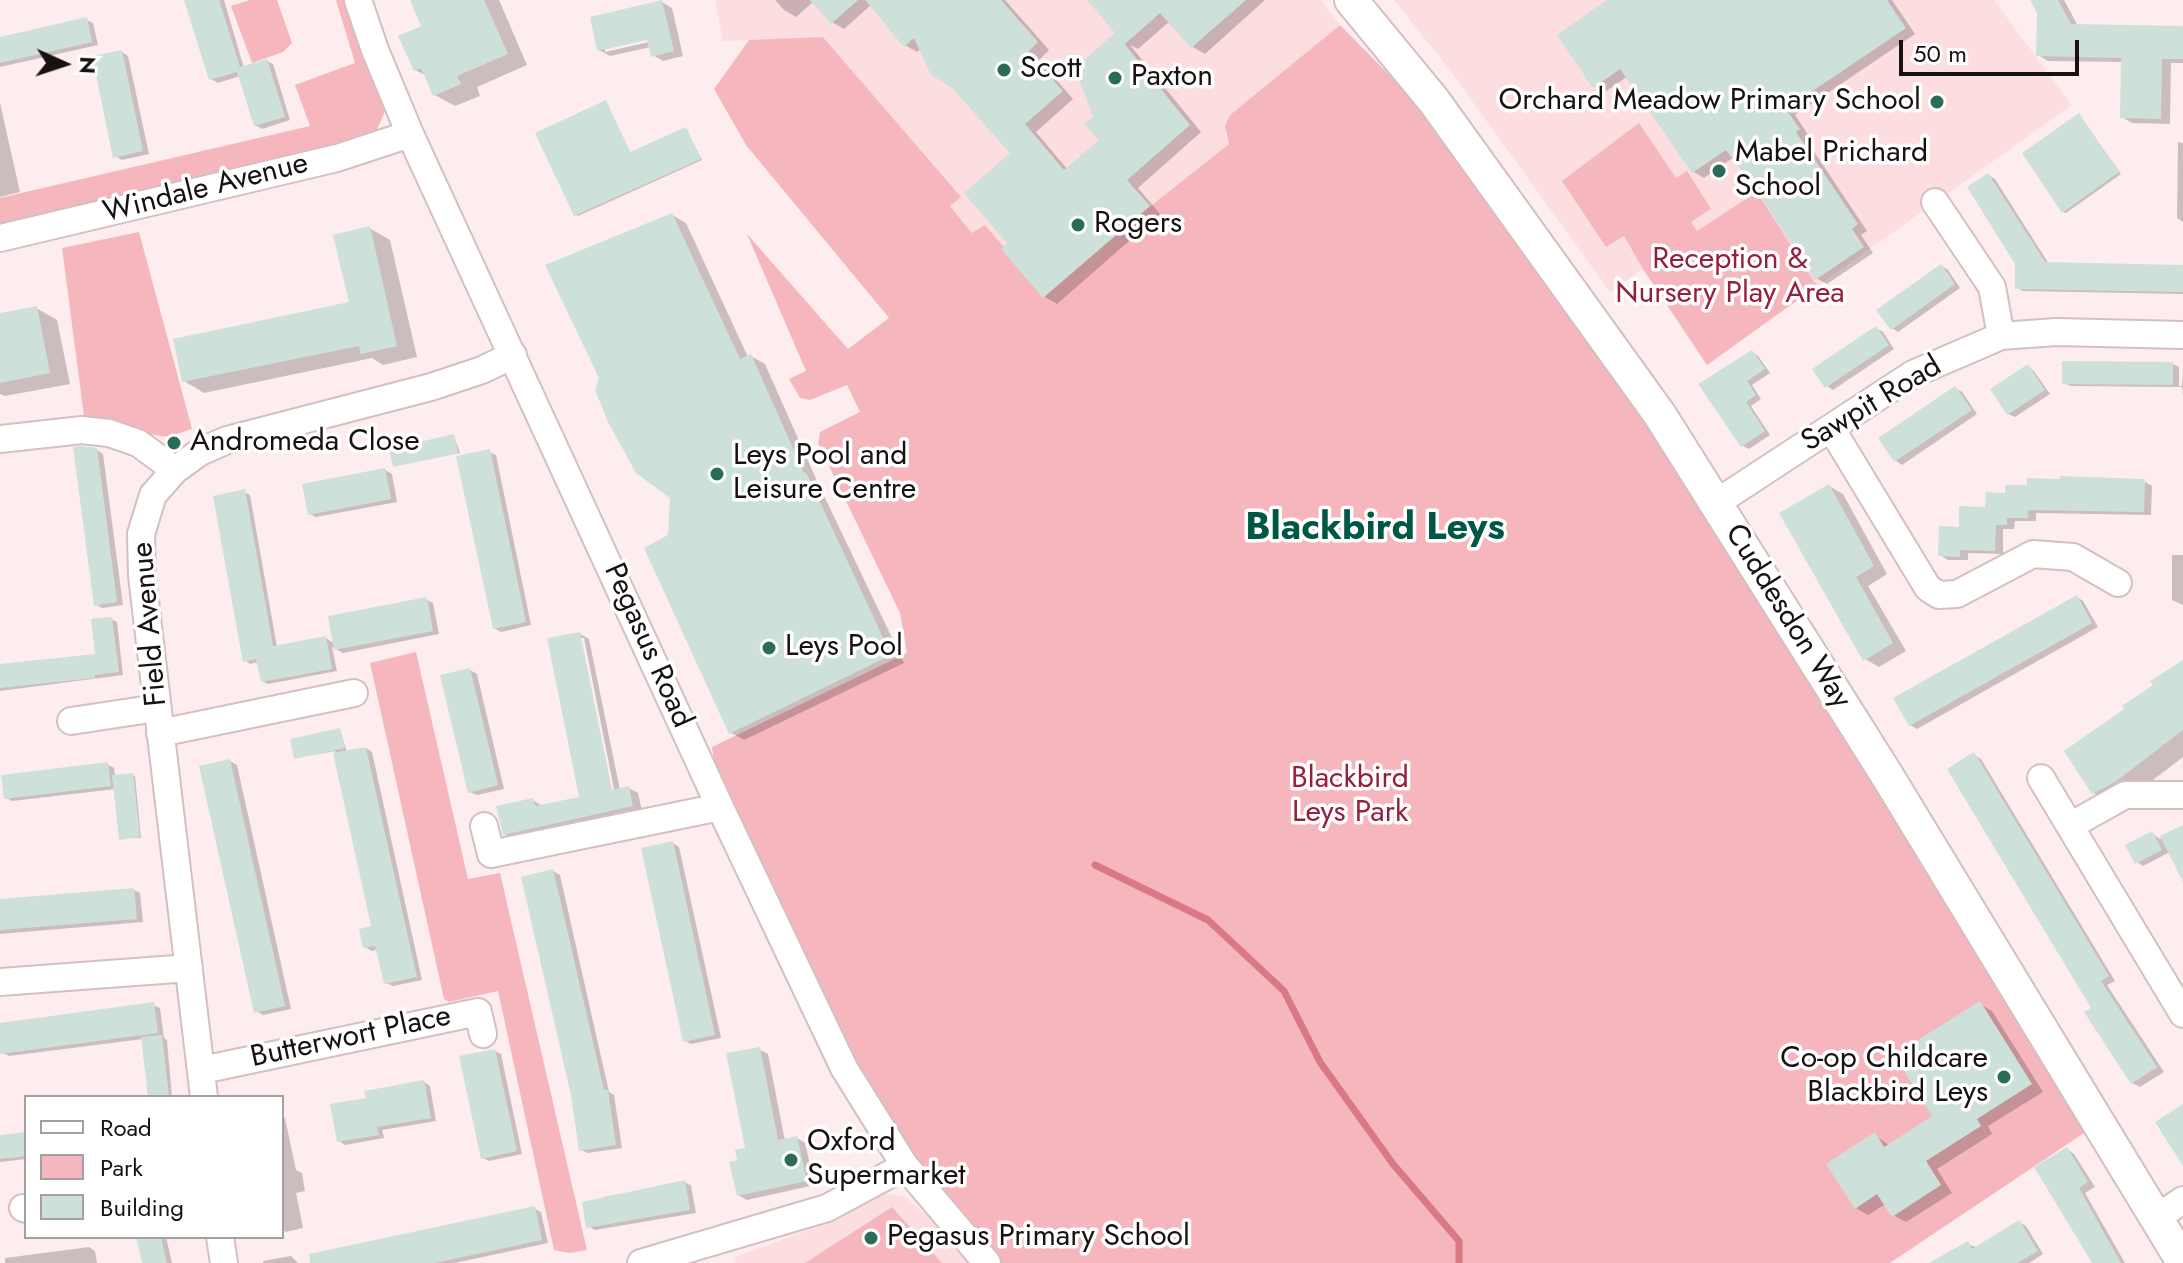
<!DOCTYPE html>
<html>
<head>
<meta charset="utf-8">
<style>
	body { margin:0 }
	#map { position:relative; width:2183px; height:1263px; overflow:hidden; background:#feedee; font-family:Jost,sans-serif }
	canvas { display:block }
	.legend { position:absolute; left:24px; top:1095px; width:260px; height:144px; box-sizing:border-box; background:#fff; border:2px solid #a3a0a0; margin:0; padding:10px 14px; list-style:none; font-size:24px; color:#181112 }
	.legend li { display:flex; align-items:center; gap:16px; height:40px }
	.legend b { width:40px; border:2px solid #a3a0a0 }
	.north { position:absolute; left:24px; top:24px; width:80px; height:80px; -webkit-text-stroke:6px #fff; paint-order:stroke; rotate:93deg; font-size:22px; font-weight:700; line-height:32px; text-align:center; color:#181112 }
	.north::after { content:''; display:block; margin:auto; width:28px; height:36px; background:#181112; clip-path:polygon(50% 0,100% 100%,50% 72%,0 100%) }
	.scale { position:absolute; left:1899px; top:40px; width:180px; height:36px; box-sizing:border-box; border:4px solid #181112; border-top:0; padding-left:10px; font-size:24px; line-height:28px; white-space:nowrap; color:#181112; -webkit-text-stroke:6px #fff; paint-order:stroke }
</style>
</head>
<body>
<div id="map">
<canvas width="2183" height="1263"></canvas>
<ul class="legend">
<li><b style="height:10px;background:#fff"></b>Road</li>
<li><b style="height:22px;background:#f5b7bd"></b>Park</li>
<li><b style="height:22px;background:#cde1da"></b>Building</li>
</ul>
<div class="north">N</div>
<div class="scale">50 m</div>
</div>
<script>
const ctx = document.querySelector('canvas').getContext('2d');
ctx.lineJoin = 'round';
function fillPath(path, color) { ctx.fillStyle = color; ctx.fill(path, 'evenodd'); }
const toPath = rows => new Path2D(rows.map(r => 'M' + r).join(''));
function stroke(path, color, width, dash) { ctx.strokeStyle = color; ctx.lineWidth = width; ctx.lineCap = dash ? 'butt' : 'round'; ctx.setLineDash(dash || []); ctx.stroke(path); }
function drawText(font, color, halo, rows, align = 'center') {
  ctx.font = font + ' Jost,sans-serif'; ctx.lineWidth = 7; ctx.setLineDash([]); ctx.textBaseline = 'middle'; ctx.strokeStyle = halo; ctx.fillStyle = color; for (const [text, x, y, turn = 0] of rows) {
    ctx.save(); ctx.translate(x, y); ctx.rotate((+turn || 0) * Math.PI / 180); ctx.textAlign = isNaN(turn) ? turn : align; if (halo) ctx.strokeText(text, 0, 0); ctx.fillText(text, 0, 0); ctx.restore();
  }
}
fillPath(toPath([
	[715,0,1321,0,1340,25,1230,115,1225,133,1229,144,1042,293,985,225,973,234,950,206,960,196,824,38,723,41],
	[1394,0,1994,0,2072,105,1707,365,1643,269,1610,292,1449,69],
	[882,1193,905,1197,984,1263,736,1263,735,1257,839,1219]
]), '#fcdee0');
fillPath(toPath([
	[250,0,277,0,292,43,283,52,252,63,231,6],
	[336,0,349,0,387,107,375,134,268,163,0,224,0,198,310,126,295,85,355,63],
	[1340,25,1426,112,1660,415,2099,1123,1890,1263,987,1263,905,1166,720,807,712,747,907,653,900,613,818,443,820,432,860,412,847,385,810,400,800,398,789,379,806,371,747,234,848,349,889,318,746,145,714,89,749,40,823,37,961,197,950,206,972,233,985,225,1042,292,1229,144,1225,126,1230,115],
	[1639,123,1676,178,1687,171,1711,209,1691,222,1697,231,1757,192,1817,286,1707,365,1643,269,1624,236,1606,247,1562,181],
	[139,232,192,429,168,437,85,424,62,248],
	[416,652,468,879,500,873,587,1250,570,1253,554,1250,498,991,449,1002,444,999,370,663],
	[892,1207,942,1263,805,1263]
]), '#f5b7bd');
fillPath(toPath([
	[187,0,224,0,244,68,267,61,273,64,290,120,262,129,255,125,240,76,218,83,211,79],
	[412,0,499,0,527,65,477,87,480,96,455,106,435,95,427,76,415,70,424,27],
	[775,0,1005,0,1049,50,1039,60,1073,99,1036,132,1068,170,1101,140,1095,117,1118,33,1090,0,1265,0,1205,54,1193,47,1170,21,1138,49,1130,45,1201,132,1138,188,1160,214,1057,304,1045,297,1004,249,1010,244,1013,154,921,49,917,52,905,45,871,5,844,29,832,22,814,1,796,17,784,10],
	[1611,0,1892,0,1915,34,1795,115,1809,136,1805,138,1867,231,1861,235,1873,253,1827,284,1816,278,1734,157,1704,178,1694,172,1628,76,1605,92,1595,86],
	[2032,0,2064,0,2078,26,2183,28,2183,63,2171,63,2170,124,2132,123,2122,117,2123,62,2048,61,2038,55,2039,13],
	[662,2,672,8,683,56,663,61,653,55,651,47,610,56,599,50],
	[657,36,658,40,605,52,605,48],
	[87,20,93,23,98,45,0,67,0,39],
	[122,52,128,56,149,154,122,160,115,156],
	[606,102,631,154,686,129,702,160,578,216,575,214],
	[0,103,20,192,0,197],
	[2079,115,2121,174,2066,213,2063,212],
	[2178,142,2183,143,2183,222,2177,218],
	[1988,175,1995,179,2049,264,2183,267,2183,294,2023,291,2017,288,2017,263],
	[672,215,686,223,748,357,751,356,765,364,817,481,904,663,744,740,730,732,670,536],
	[369,228,390,240,417,357,383,365,372,358,204,393,184,381,351,303],
	[1942,266,1948,270,1960,288,1898,332,1892,328],
	[36,308,57,320,70,384,5,396,0,394,0,315],
	[1876,328,1883,332,1894,349,1833,390,1827,386],
	[1752,352,1758,356,1770,373,1752,385,1761,399,1751,406,1770,435,1749,449,1743,446,1701,385],
	[2173,364,2179,367,2179,386,2182,386,2183,373,2183,396,2182,387,2071,386,2064,383],
	[2028,367,2034,371,2050,394,2015,417,2008,414],
	[1955,388,1962,392,1977,414,1902,465,1896,461],
	[454,436,460,453,395,466],
	[97,450,103,454,123,605,102,608,95,604],
	[489,452,496,455,531,625,501,632,494,628],
	[385,470,392,474,397,502,316,517,310,514],
	[2144,481,2152,486,2151,515,2036,513,2036,521,2015,521,2014,529,2003,529,2003,554,1968,553,1968,560,1948,560,1940,555,1961,529,2007,495,2029,487],
	[1829,486,1843,494,1887,574,1868,586,1906,651,1879,667,1865,659],
	[244,492,250,495,277,647,326,638,335,644,427,600,433,603,439,634,343,653,332,647,337,671,268,684,262,681,259,662,250,664,245,660],
	[2172,555,2183,555,2183,605,2172,600],
	[2077,597,2083,601,2098,627,1917,729,1910,725],
	[111,619,117,622,123,675,0,691,0,666,98,655],
	[580,634,589,639,620,790,629,788,638,793,642,811,514,839,504,834,498,808,533,800,542,806,582,798,550,640],
	[579,638,584,638,616,799,612,800],
	[2183,663,2183,757,2136,793,2114,805,2094,793,2156,686],
	[470,670,477,674,504,789,477,795,470,792],
	[340,730,347,752,366,748,372,752,422,980,393,986,386,983,378,949,372,951,365,947,374,928,335,751,296,758],
	[1974,755,1981,759,2115,981,2107,985,2164,1072,2140,1087,2132,1083,2094,1008],
	[230,761,237,765,291,1009,263,1015,256,1011],
	[107,764,114,768,115,776,135,776,141,838,121,838,116,789,12,801,5,797],
	[2183,827,2183,874,2170,852,2143,866,2137,862,2152,833,2160,839],
	[673,843,679,847,721,1038,691,1044,685,1041],
	[553,871,560,875,609,1092,614,1095,622,1148,588,1153,581,1150],
	[134,890,140,893,143,922,0,934,0,901],
	[1980,1004,1992,1011,2043,1092,1988,1126,1992,1134,1937,1169,1952,1193,1906,1222,1893,1215,1886,1204,1868,1215,1856,1208,1875,1135,1890,1146,1935,1117],
	[153,1005,160,1008,164,1038,167,1040,172,1097,150,1097,143,1039,9,1056,3,1053,0,1025],
	[759,1049,768,1054,785,1141,797,1138,805,1143,815,1185,747,1200,738,1195,739,1162,747,1149],
	[495,1051,501,1054,522,1154,489,1161,483,1158],
	[424,1082,430,1086,436,1121,382,1130,384,1138,345,1145,339,1141,368,1100],
	[282,1117,285,1118,296,1170,302,1173,305,1191,296,1193,303,1228,286,1232,282,1229],
	[26,1134,26,1159,0,1162,0,1137],
	[2067,1149,2074,1154,2095,1187,2085,1193,2125,1263,2095,1263],
	[685,1182,691,1186,696,1213,595,1230,588,1226,604,1197],
	[535,1209,541,1212,548,1243,455,1263,348,1263],
	[2019,1222,2026,1226,2043,1254,2029,1263,1933,1263,1968,1244,1975,1247],
	[139,1237,166,1237,172,1263,144,1263],
	[89,1247,95,1251,97,1263,5,1263,5,1258],
	[291,1256,298,1263,263,1263,263,1261]
]), '#0003');
stroke(toPath([
	[1095,865,1208,920,1284,991,1320,1062,1393,1164,1459,1241,1459,1263]
]), '#db7886', 7);
fillPath(toPath([
	[184,0,219,0,240,67,267,59,285,117,254,126,237,72,209,80],
	[410,0,484,0,508,54,457,76,461,84,433,96,421,68,414,71,398,36,421,26],
	[662,0,674,51,651,57,647,40,597,51,590,17],
	[810,0,858,0,831,24],
	[865,0,1001,0,1038,42,1028,52,1063,91,1025,124,1064,170,1099,140,1084,124,1093,117,1075,68,1115,33,1087,0,1246,0,1191,48,1160,13,1125,44,1123,42,1190,125,1127,180,1150,206,1043,298,1001,249,1007,243,964,193,1010,153,952,88,931,75,914,38,904,47],
	[1607,0,1887,0,1906,28,1786,109,1800,129,1796,132,1858,224,1852,229,1864,247,1815,280,1757,191,1726,150,1692,173,1620,69,1593,88,1557,35],
	[2030,0,2058,0,2071,24,2183,26,2183,59,2162,59,2161,119,2120,118,2121,58,2036,56,2037,13],
	[87,17,92,42,0,63,0,37],
	[122,50,143,151,113,158,92,56],
	[606,100,630,152,686,127,701,159,574,216,535,133],
	[2079,113,2119,172,2062,213,2022,153],
	[1988,173,2045,262,2183,265,2183,292,2015,289,2015,264,1967,187],
	[672,213,740,359,751,354,804,473,806,472,891,655,729,734,644,548,668,535,670,498,636,473,608,422,595,390,599,378,545,265],
	[370,226,397,346,361,354,359,346,182,382,173,339,349,302,333,235],
	[1941,264,1955,284,1891,330,1876,310],
	[37,306,50,373,0,383,0,313],
	[1876,326,1889,345,1825,388,1812,369],
	[1752,350,1765,369,1747,381,1756,395,1746,402,1765,431,1741,447,1698,384],
	[2062,361,2173,362,2173,385,2062,384],
	[2028,364,2045,390,2007,415,1990,389],
	[1955,386,1972,410,1894,462,1878,438],
	[454,434,458,453,393,467,389,449],
	[82,446,97,448,117,602,94,606,73,447],
	[490,449,526,622,493,629,456,456],
	[385,468,391,499,308,515,302,484],
	[2060,476,2145,479,2144,512,2028,510,2028,518,2007,518,2007,525,1996,525,1995,551,1960,550,1960,557,1938,556,1939,526,1959,527,1959,506,1985,507,1986,492,2005,493,2005,485,2027,485,2027,478,2060,479],
	[1829,484,1874,566,1856,577,1893,643,1863,661,1779,513],
	[245,489,273,646,326,636,332,669,261,682,256,659,243,662,213,496],
	[2077,595,2092,623,1909,726,1893,698],
	[427,597,433,631,334,650,328,616],
	[112,617,119,672,95,675,95,678,0,688,0,664,95,654,91,619],
	[580,632,612,790,629,786,633,806,503,835,496,806,533,798,535,806,579,797,547,638],
	[2183,660,2183,730,2115,782,2092,794,2064,751,2124,709,2122,706,2153,685,2150,681],
	[470,668,498,785,468,793,440,675],
	[340,728,345,748,294,759,290,739],
	[358,748,366,748,417,977,384,984,375,946,363,948,359,929,371,926,333,753],
	[1974,752,2109,976,2101,981,2157,1067,2131,1084,2084,1012,2091,1008,1947,769],
	[230,759,285,1006,254,1013,199,766],
	[108,762,111,786,4,799,1,775],
	[133,773,140,837,119,840,112,775],
	[2183,825,2183,882,2160,836],
	[2152,831,2162,850,2135,864,2125,845],
	[673,841,715,1035,683,1042,641,848],
	[553,869,604,1090,608,1090,616,1145,579,1151,571,1095,521,877],
	[134,888,137,919,0,930,0,899],
	[1980,1001,2032,1084,1977,1119,1981,1126,1926,1161,1941,1185,1892,1217,1877,1194,1855,1209,1826,1164,1875,1132,1884,1147,1932,1116,1894,1055],
	[154,1002,158,1033,0,1054,0,1023],
	[162,1035,169,1097,148,1097,141,1037],
	[760,1047,778,1140,797,1136,807,1181,737,1196,729,1162,737,1160,735,1150,745,1148,726,1053],
	[495,1049,517,1151,481,1159,459,1056],
	[424,1080,431,1118,377,1127,379,1135,337,1142,330,1104,366,1098,364,1091],
	[2183,1104,2183,1166,2155,1122],
	[26,1132,26,1156,0,1159,0,1135],
	[2067,1147,2088,1182,2079,1188,2121,1263,2092,1263,2034,1167],
	[685,1180,690,1210,586,1228,582,1202],
	[535,1206,542,1240,435,1263,310,1263,309,1254],
	[2019,1220,2038,1251,2017,1263,1929,1263,1968,1241,1972,1249],
	[136,1237,161,1237,167,1263,142,1263]
]), '#cde1da');
const minor = toPath([
	[358,0,375,50,410,134,720,807,844,1068,905,1166,987,1263],
	[1935,202,1992,287,2001,336],
	[0,238,337,158,410,134],
	[1831,428,1928,588,1939,595,1957,594,2033,554,2073,557,2118,583],
	[0,439,82,430,109,433,138,443,175,470],
	[1716,503,1913,374,2001,336,2056,332,2183,335],
	[71,721,157,708],
	[160,733,354,693],
	[2041,778,2183,1014],
	[484,826,491,854,720,807],
	[2070,826,2125,795,2183,795],
	[0,982,189,968],
	[202,1070,478,1012,483,1034],
	[204,1097,142,576,141,534,153,495,175,470,200,452,227,440,431,387,482,370,513,355],
	[23,1208,26,1209],
	[2155,1219,2183,1200],
	[220,1237,224,1263],
	[641,1263,827,1208,905,1166]
]);
const tertiary = toPath([
	[1351,0,1434,101,1660,415,1888,777,2183,1262]
]);
stroke(minor, '#d4bfc1', 30);
stroke(tertiary, '#d4bfc1', 36);
stroke(minor, '#fff', 26);
stroke(tertiary, '#fff', 32);
for (const [x, y, r, color] of [
	[1004,70,8,"#2b6b59"],
	[1115,78,8,"#2b6b59"],
	[1937,102,8,"#2b6b59"],
	[1719,171,8,"#2b6b59"],
	[1078,225,8,"#2b6b59"],
	[174,443,8,"#2b6b59"],
	[717,474,8,"#2b6b59"],
	[769,648,8,"#2b6b59"],
	[2004,1077,8,"#2b6b59"],
	[791,1160,8,"#2b6b59"],
	[871,1238,8,"#2b6b59"]
]) { const dot = new Path2D(); dot.arc(x, y, r, 0, 2 * Math.PI); ctx.fillStyle = color; ctx.fill(dot); stroke(dot, '#fff', 3); }
drawText('30px', '#181112', '#fff', [
	["Scott",1020,70],
	["Paxton",1131,78],
	["Orchard Meadow Primary School",1921,102,"right"],
	["Mabel Prichard",1735,154],
	["School",1735,188],
	["Rogers",1094,225],
	["Andromeda Close",190,443],
	["Leys Pool and",733,457],
	["Leisure Centre",733,491],
	["Leys Pool",785,648],
	["Co-op Childcare",1988,1060,"right"],
	["Blackbird Leys",1988,1094,"right"],
	["Oxford",807,1143],
	["Supermarket",807,1177],
	["Pegasus Primary School",887,1238]
], 'left');
drawText('30px', '#181112', '#fff', [
	["Windale Avenue",206,189,-14],
	["Sawpit Road",1872,405,-31],
	["Cuddesdon Way",1787,617,58],
	["Field Avenue",151,624,-95],
	["Pegasus Road",647,646,66],
	["Butterwort Place",351,1038,-12]
]);
drawText('30px', '#961f3e', '#fff', [
	["Reception &",1730,261],
	["Nursery Play Area",1730,295],
	["Blackbird",1350,780],
	["Leys Park",1350,814]
]);
drawText('bold 38px', '#005744', '#fff', [
	["Blackbird Leys",1375,530]
]);
</script>
</body>
</html>
